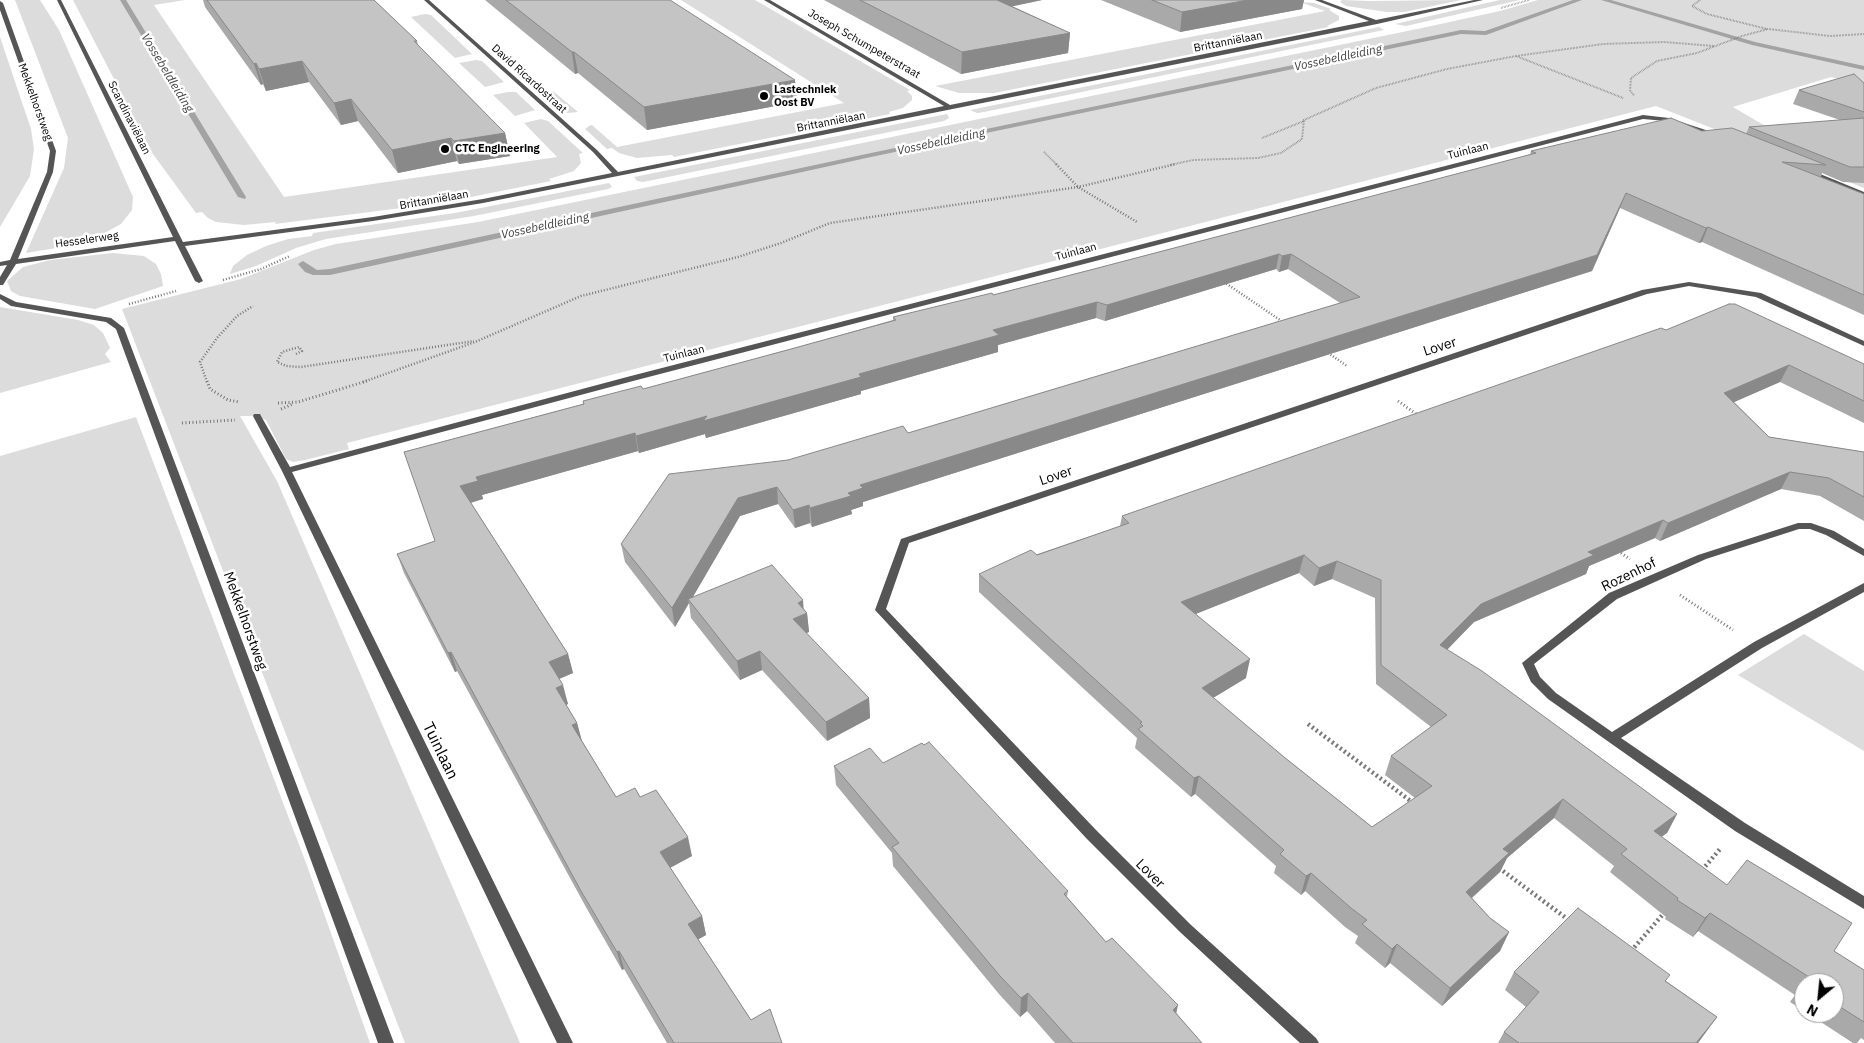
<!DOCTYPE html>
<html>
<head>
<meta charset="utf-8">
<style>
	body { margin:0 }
	#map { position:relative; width:1864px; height:1043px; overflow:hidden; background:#fff; font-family:"IBM Plex Sans",sans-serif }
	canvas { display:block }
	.north { position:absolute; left:1794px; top:973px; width:50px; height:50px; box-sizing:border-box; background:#fff; border:1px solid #999; border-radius:50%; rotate:208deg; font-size:14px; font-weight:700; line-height:20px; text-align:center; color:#000 }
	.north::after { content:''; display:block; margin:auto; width:18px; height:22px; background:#000; clip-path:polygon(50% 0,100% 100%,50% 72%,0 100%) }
</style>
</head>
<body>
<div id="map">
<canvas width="1864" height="1043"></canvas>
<div class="north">N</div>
</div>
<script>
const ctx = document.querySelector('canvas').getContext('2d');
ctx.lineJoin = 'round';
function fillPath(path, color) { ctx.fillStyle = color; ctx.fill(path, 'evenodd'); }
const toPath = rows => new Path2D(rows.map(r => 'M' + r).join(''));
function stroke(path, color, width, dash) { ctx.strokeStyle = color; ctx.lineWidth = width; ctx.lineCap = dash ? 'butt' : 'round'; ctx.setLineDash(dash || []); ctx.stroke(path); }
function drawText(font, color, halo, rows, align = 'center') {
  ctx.font = font + ' "IBM Plex Sans",sans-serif'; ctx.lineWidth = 5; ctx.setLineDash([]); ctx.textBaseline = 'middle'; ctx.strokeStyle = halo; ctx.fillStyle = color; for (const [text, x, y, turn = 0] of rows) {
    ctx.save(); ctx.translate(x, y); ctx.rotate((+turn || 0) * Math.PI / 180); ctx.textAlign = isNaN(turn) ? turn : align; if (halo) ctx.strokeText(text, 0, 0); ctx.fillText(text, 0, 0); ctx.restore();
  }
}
fillPath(toPath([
	[15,0,40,0,59,30,133,197,132,210,121,224,99,236,75,245,26,253,64,168,68,138],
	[73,0,185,0,154,5,284,197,557,157,524,123,541,119,548,121,583,153,579,154,581,163,574,171,549,179,551,181,441,203,275,224,276,222,244,225,216,222,208,218,202,212,196,213,153,154],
	[681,0,755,0,910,90,907,91,912,96,912,100,903,108,889,112,890,114,674,157,672,155,637,158,619,153,612,148,607,149,585,129,589,126,592,125,617,147,844,103],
	[1342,0,1369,1,1461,0,1404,12,1387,12,1346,6,1340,2],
	[1500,0,1520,0,1406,26,1395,24],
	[1538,0,1864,0,1864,86,1831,77,1733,107,1837,168,1864,179,1864,188,1656,106,347,443,349,449,305,460,293,462,286,459,266,420,255,416,240,416,277,481,520,1043,405,1043,122,309,241,279,314,250,336,244,478,222,1422,28,1500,11],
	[955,138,955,139,730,186,871,155],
	[1300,2,1314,3,1331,9,1329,10,1339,16,1339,20,1327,26,1329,27,994,93,959,93,935,86,1325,11],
	[425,14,431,15,472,54,455,58,411,17],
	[818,17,867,45,859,47,810,19],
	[1379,27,1384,30,984,112,977,113,970,110],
	[0,37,31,129,34,149,30,176,0,227],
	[476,60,482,61,504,82,485,87,459,63],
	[553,91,578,112,567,113,547,96],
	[508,92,516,92,535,110,515,116,493,95],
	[947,114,949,118,944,121,643,182,637,181,634,177],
	[609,183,612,187,608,189,474,216,326,239,296,248,256,266,230,274,233,266,247,255,266,246,288,239,312,236,313,233,455,213],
	[113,253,144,256,156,264,161,274,163,286,95,309,20,296,11,291,7,281,23,267,50,260],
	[0,307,78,320,94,325,103,333,110,348,105,354,111,362,0,393],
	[136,417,306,863,370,1043,0,1043,0,456],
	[1804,634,1864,671,1864,751,1738,675]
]), '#dcdcdc');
fillPath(toPath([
	[120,0,126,0,246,197,245,199,238,197,120,0],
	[1573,0,1582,0,1486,35,1461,34,871,157,330,275,313,275,305,272,298,264,303,261,317,270,330,269,871,153,1461,30,1485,31,1573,0],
	[1601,0,1611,0,1755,42,1864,66,1864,70,1752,45,1601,0]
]), '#a3a3a3');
stroke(toPath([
	[1700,0,1692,6,1707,14,1767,29],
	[1501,8,1529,0],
	[1634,95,1630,91,1631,78,1657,61,1697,53,1742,36,1768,29,1830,36,1864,34],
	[1623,98,1516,56,1603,44,1664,42,1714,46],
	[1262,138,1304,121],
	[1044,152,1057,165],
	[1170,165,1193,160,1258,158,1281,153,1302,139,1304,120,1376,88,1447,69,1516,56]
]), '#777', 2, [0.5, 1]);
stroke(toPath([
	[1056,164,1078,187,1137,222],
	[223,280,261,269,290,256],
	[1224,282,1283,322],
	[129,304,176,291],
	[1328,353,1347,366],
	[296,354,302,351,299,347,282,352,277,362,286,366,301,367,474,341],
	[207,382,200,362,217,338,237,316,253,306],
	[363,382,475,342,581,296,738,257,781,243,830,223,1078,187,1176,164]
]), '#777', 2.5, [1, 2]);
stroke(toPath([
	[207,381,210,389,228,400,239,402],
	[1398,401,1419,416],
	[278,403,298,402,367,381],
	[281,409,293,404],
	[182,423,235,420],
	[1621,553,1630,559],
	[1680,595,1733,630]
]), '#777', 3, [1, 2.5]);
stroke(toPath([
	[1308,724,1412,802],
	[1499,868,1570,921],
	[1702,870,1721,848],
	[1631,951,1665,912]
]), '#777', 4.5, [2, 3]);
fillPath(toPath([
	[57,0,61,0,183,242,373,217,483,199,612,173,593,152,424,0,429,0,597,150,618,172,944,106,764,0,770,0,950,105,1369,21,1315,0,1322,0,1376,20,1474,0,1483,0,1377,24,483,203,373,221,185,246,203,281,199,283,195,281,175,241,16,264,3,285,0,285,0,277,7,265,0,266,0,262,10,260,47,172,50,151,0,10,0,1,3,3,56,151,53,172,18,259,173,237,57,0],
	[1643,115,1669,118,1721,135,1716,136,1666,121,1643,119,633,381,292,472,573,1043,557,1043,282,471,253,416,254,414,260,414,261,416,290,467,627,377,1643,115],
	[1808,169,1864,192,1864,196,1806,172,1806,170,1808,169],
	[1689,282,1761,293,1864,341,1864,346,1756,297,1689,286,1647,294,909,543,886,609,1096,830,1190,924,1316,1038,1319,1043,1300,1043,1180,932,1086,838,875,610,901,539,1642,290,1689,282],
	[0,294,16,302,111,318,124,328,394,1043,378,1043,116,329,106,322,11,306,0,299,0,294],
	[1798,523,1811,523,1834,531,1864,549,1864,556,1826,535,1810,529,1799,529,1706,559,1617,599,1534,664,1540,677,1556,693,1612,732,1754,642,1864,583,1864,592,1762,648,1621,738,1745,823,1864,896,1864,909,1735,831,1548,699,1531,682,1522,663,1609,593,1698,555,1798,523]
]), '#555');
fillPath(toPath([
	[203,0,374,0,417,41,418,45,505,133,510,156,459,164,457,161,398,173,358,121,341,125,309,82,266,91,263,84,261,85,205,7],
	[485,0,670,0,797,102,647,130,578,73,575,74],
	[824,0,1042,0,1012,6,1070,33,1068,53,961,74],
	[1101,0,1304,0,1302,9,1180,32],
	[1864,83,1864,183,1843,182,1822,173,1821,177,1864,194,1864,315,1702,242,1699,243,1620,208,1592,271,863,502,863,506,851,510,852,514,812,527,810,523,795,528,778,504,740,516,692,598,804,609,807,613,809,632,806,633,869,698,870,718,827,741,762,670,740,680,691,618,689,603,675,627,625,562,621,544,788,460,908,433,1340,303,1288,269,1279,272,1276,269,1105,321,1096,318,998,345,998,352,861,391,861,394,706,438,705,434,639,453,638,451,482,495,483,499,471,503,568,654,573,673,559,679,568,704,566,705,577,723,582,741,616,797,640,797,692,856,670,868,702,916,706,935,698,939,751,1020,782,1043,667,1043,624,969,622,970,587,909,457,671,455,672,404,573,397,554,435,541,404,452,583,404,583,401,643,389,791,349,893,320,893,317,993,295,1094,269,1530,155,1531,151,1702,131,1746,134,1749,127,1840,120,1793,104,1799,90],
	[1666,330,1864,364,1864,423,1780,382,1734,402,1769,437,1864,452,1864,521,1820,496,1781,489,1660,541,1655,538,1589,566,1586,574,1474,622,1447,650,1677,814,1667,833,1661,837,1727,885,1864,970,1864,1040,1861,1038,1857,1043,1853,1043,1807,1013,1834,1013,1834,983,1804,983,1804,1011,1790,1002,1795,995,1698,931,1693,937,1665,919,1666,917,1610,872,1614,866,1554,818,1507,858,1500,872,1472,898,1490,918,1509,932,1500,951,1442,1006,1390,963,1385,968,1355,943,1358,936,1345,927,1305,891,1301,895,1274,873,1276,866,1195,794,1191,797,1135,748,1137,738,979,592,979,574,1120,526,1122,516],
	[1299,573,1314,586,1332,579,1375,598,1376,684,1431,727,1391,756,1385,775,1415,798,1372,827,1284,757,1213,698,1246,678,1195,614],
	[883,763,1068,891,1067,897,1106,942,1177,1014,1202,1043,1055,1043,1027,1011,1020,1017,999,994,893,866,892,853,836,785,834,766],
	[1514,972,1666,981,1717,1017,1698,1043,1498,1043,1504,1032,1526,1007,1505,990]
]), '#a9a9a9');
fillPath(toPath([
	[982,0,1042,0,982,13],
	[1248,0,1304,0,1302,9,1180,32,1182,12],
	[1070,33,1068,53,961,74,962,52],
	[572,52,574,52,578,73,575,74],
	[302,61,309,82,266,91,259,69],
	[256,63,263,84,261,85,254,64],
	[795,80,797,102,647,130,644,107],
	[351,99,358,121,341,125,334,103],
	[505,133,510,156,459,164,454,141],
	[451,138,457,161,398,173,392,150],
	[1626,193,1620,208,1592,271,863,502,863,506,851,510,852,514,812,527,810,508,848,493,860,485,1597,255],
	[1708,227,1702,242,1699,243,1706,228],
	[1279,254,1276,269,1105,321,1107,305],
	[1291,254,1288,269,1279,272,1282,256],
	[1097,302,1096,318,998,345,998,352,861,391,861,394,706,438,705,434,639,453,636,436,859,374,993,330],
	[1789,365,1780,382,1716,410,1724,393],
	[635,433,638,451,482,495,483,499,465,504,460,486,476,477],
	[1790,472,1781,489,1660,541,1668,523],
	[777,487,778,504,740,516,690,602,688,599,689,603,675,627,672,608,738,498],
	[809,505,810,523,795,528,793,510],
	[1663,520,1655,538,1589,566,1586,574,1474,622,1433,664,1440,645,1481,604,1588,552],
	[1304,555,1299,573,1178,621,1181,602],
	[1337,561,1332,579,1314,586,1319,568],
	[803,600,804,614,807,613,809,632,794,638,793,619,798,603],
	[760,651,762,670,740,680,737,661],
	[451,652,457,671,455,672,448,653],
	[568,654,573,673,554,681,549,662],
	[1250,659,1246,678,1198,707,1202,688],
	[563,685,568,704,561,707,556,688],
	[869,698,870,718,827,741,826,722],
	[577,723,582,742,572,725],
	[1199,776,1195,794,1191,797,1194,778],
	[1563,799,1554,818,1507,858,1500,872,1458,910,1466,892,1503,849],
	[1677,814,1667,833,1643,850,1654,831],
	[688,837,692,856,664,871,660,852],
	[1311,873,1305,891,1301,895,1306,876],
	[1710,913,1698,931,1693,937,1705,918],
	[702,916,706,935,692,943,688,924],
	[1509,932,1500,951,1442,1006,1450,988],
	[1397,944,1390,963,1385,968,1392,949],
	[619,951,624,969,622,970,617,952],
	[1028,993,1027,1011,1020,1017,1021,998],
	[1178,1005,1174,1024,1173,1010],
	[1717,1017,1698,1043,1696,1043]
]), '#898989');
const building = toPath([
	[207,0,374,0,417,41,414,41,505,133,454,141,451,138,392,150,351,99,334,103,302,61,259,69,256,63,254,64,207,0],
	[506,0,670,0,795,80,644,107,574,52,572,52,506,0],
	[860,0,997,0,1070,33,962,52,860,0],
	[1152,0,1248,0,1182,12,1152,0],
	[1854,74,1864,83,1864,112,1799,90,1854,74],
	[1671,118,1702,131,1732,128,1826,165,1782,162,1864,194,1864,295,1708,227,1706,228,1626,193,1597,255,860,485,863,488,848,493,851,496,810,508,809,505,793,510,777,487,738,498,672,608,621,544,669,474,788,460,903,426,908,433,1360,297,1291,254,1282,256,1279,254,1107,305,1097,302,993,330,999,335,859,374,861,377,703,421,707,416,636,436,635,433,476,477,478,481,460,486,568,654,549,662,563,685,556,688,577,723,572,725,616,797,635,788,640,797,656,790,688,837,660,852,702,916,688,924,751,1020,770,1009,782,1043,674,1043,619,951,617,952,581,891,451,652,448,653,397,554,435,541,404,452,584,404,583,401,641,386,643,389,791,349,896,320,893,317,992,293,993,295,1094,269,1536,153,1531,151,1671,118],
	[1864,118,1864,167,1850,167,1749,127,1864,118],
	[1729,304,1735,304,1864,364,1864,401,1789,365,1724,393,1769,437,1864,452,1864,497,1829,478,1790,472,1668,523,1663,520,1588,552,1594,555,1481,604,1440,645,1482,671,1677,814,1654,831,1727,885,1747,860,1852,923,1834,951,1864,970,1864,1022,1834,1003,1834,983,1805,983,1809,977,1710,913,1705,918,1677,900,1678,898,1621,854,1627,849,1563,799,1503,849,1509,853,1466,892,1490,918,1509,932,1450,988,1397,944,1392,949,1362,924,1367,920,1351,908,1311,873,1306,876,1280,854,1284,850,1199,776,1194,778,1138,729,1143,726,1140,723,1142,722,979,574,1031,550,1037,555,1129,523,1122,516,1661,328,1666,330,1729,304],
	[1304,555,1319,568,1337,561,1381,580,1381,665,1447,715,1391,756,1432,786,1372,827,1284,757,1202,688,1250,659,1181,602,1304,555],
	[772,565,803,600,798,603,807,613,793,619,869,698,826,722,760,651,737,661,688,599,772,565],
	[929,742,1068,891,1064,894,1106,942,1112,938,1178,1005,1173,1010,1202,1043,1073,1043,1028,993,1021,998,1000,976,892,847,899,843,834,766,870,748,883,763,922,743,924,745,929,742],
	[1578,908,1670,975,1665,981,1717,1017,1696,1043,1519,1043,1504,1032,1539,992,1514,972,1578,908]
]);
fillPath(building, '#c4c4c4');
stroke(building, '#898989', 1);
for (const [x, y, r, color] of [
	[764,96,5,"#000"],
	[445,149,5,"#000"]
]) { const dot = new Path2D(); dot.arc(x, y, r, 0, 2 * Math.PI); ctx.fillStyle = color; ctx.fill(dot); stroke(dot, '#fff', 2); }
drawText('11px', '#000', '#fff', [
	["Brittanniëlaan",1228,42,-11],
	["Joseph Schumpeterstraat",864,44,30],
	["David Ricardostraat",529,79,42],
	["Mekkelhorstweg",35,102,70],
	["Scandinaviëlaan",129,118,63],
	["Brittanniëlaan",831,122,-11],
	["Tuinlaan",1468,151,-14],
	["Brittanniëlaan",434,200,-10],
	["Hesselerweg",87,240,-8],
	["Tuinlaan",1076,252,-15],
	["Tuinlaan",684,354,-14]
]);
drawText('bold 11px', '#000', '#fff', [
	["Lastechniek",774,90],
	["Oost BV",774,103],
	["CTC Engineering",455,149]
], 'left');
drawText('italic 12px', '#444', '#fff', [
	["Vossebeldleiding",1338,58,-12],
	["Vossebeldleiding",167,73,59],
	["Vossebeldleiding",941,142,-12],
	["Vossebeldleiding",545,226,-12]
]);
drawText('14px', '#000', '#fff', [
	["Lover",1440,347,-18],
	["Lover",1056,476,-19],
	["Rozenhof",1629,575,-26],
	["Mekkelhorstweg",245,621,70],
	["Lover",1150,874,45]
]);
drawText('16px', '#000', '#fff', [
	["Tuinlaan",440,751,64]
]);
</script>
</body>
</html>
